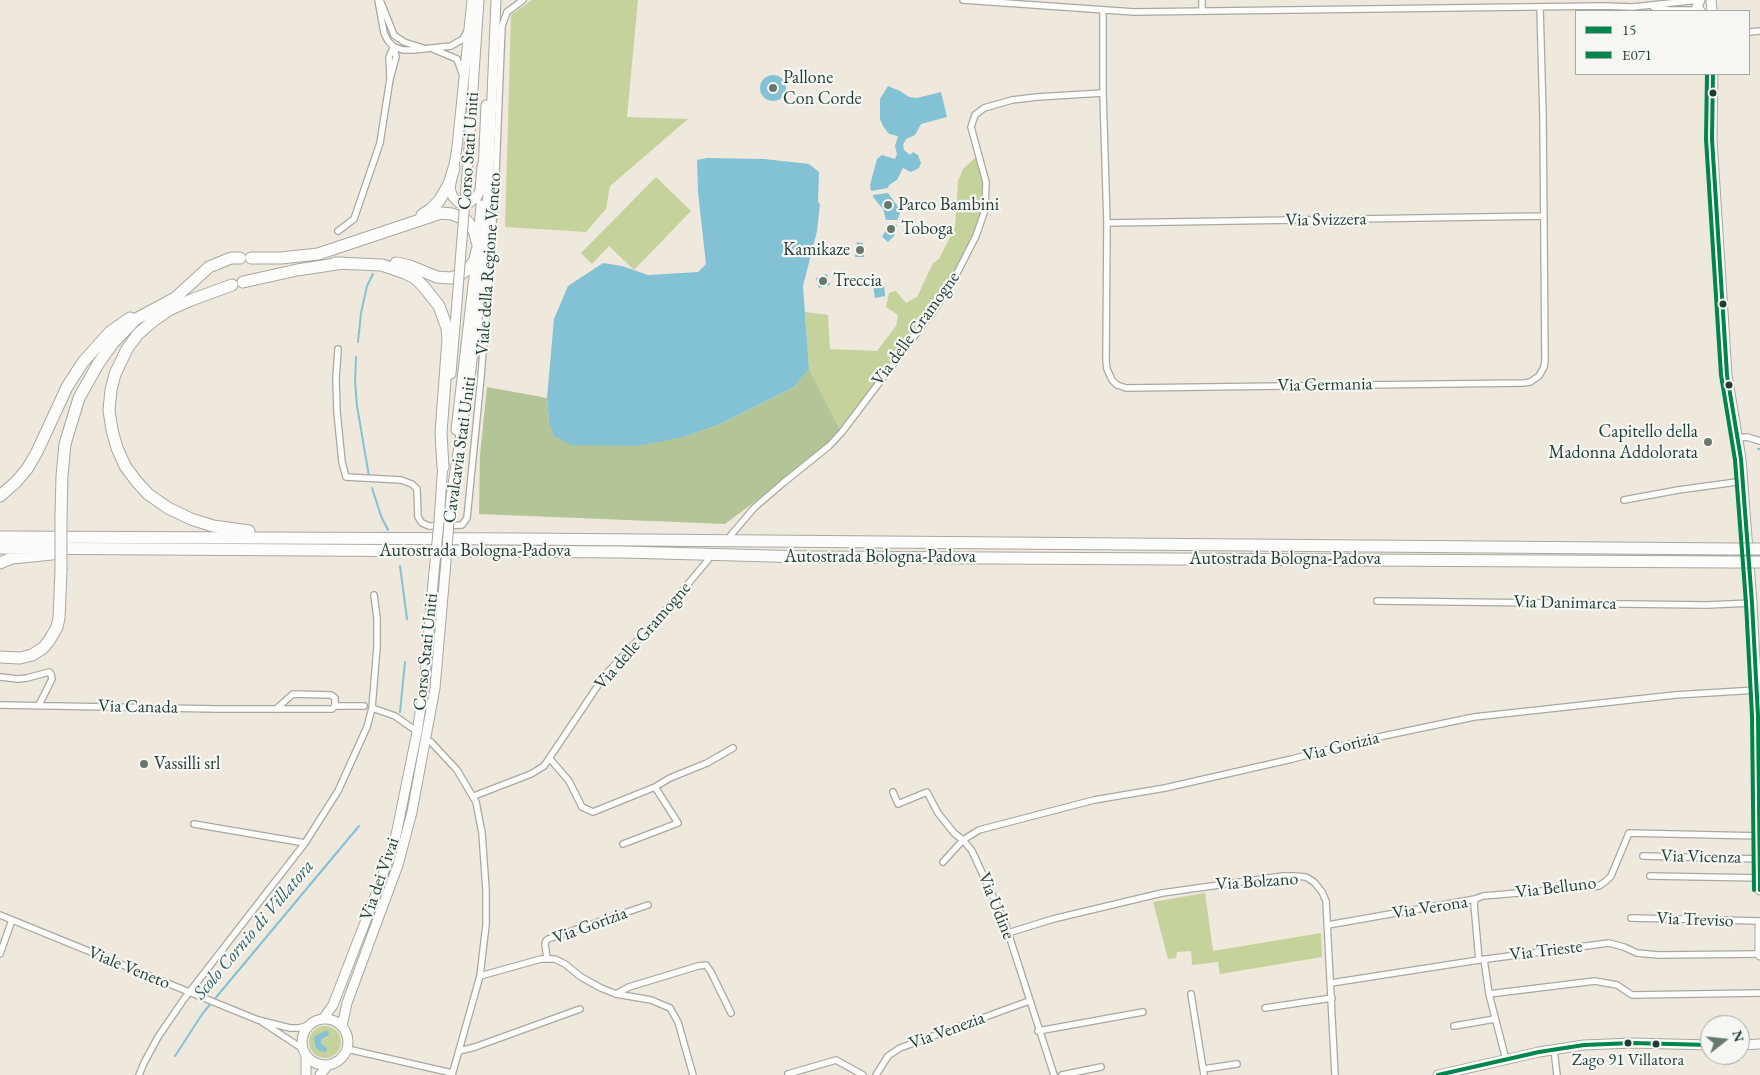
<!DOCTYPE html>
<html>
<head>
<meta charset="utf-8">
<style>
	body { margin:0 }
	#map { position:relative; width:1760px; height:1075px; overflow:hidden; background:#eee8dd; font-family:"EB Garamond",serif }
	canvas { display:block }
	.legend { position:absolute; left:1575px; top:10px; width:175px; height:65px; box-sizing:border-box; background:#f6f6f2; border:1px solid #a0aca6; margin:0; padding:6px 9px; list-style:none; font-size:15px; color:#1f3d34 }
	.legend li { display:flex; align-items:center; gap:10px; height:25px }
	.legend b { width:25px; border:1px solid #a0aca6 }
	.north { position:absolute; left:1700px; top:1015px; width:50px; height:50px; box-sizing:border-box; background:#f6f6f2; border:1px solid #a0aca6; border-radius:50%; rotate:74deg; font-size:14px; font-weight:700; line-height:20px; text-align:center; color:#1f3d34 }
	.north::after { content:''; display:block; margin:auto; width:18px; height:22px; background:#67796f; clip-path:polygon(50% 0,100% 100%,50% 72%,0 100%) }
</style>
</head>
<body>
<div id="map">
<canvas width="1760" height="1075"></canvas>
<ul class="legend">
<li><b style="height:6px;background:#00854a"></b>15</li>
<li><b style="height:6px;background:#00854a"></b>E071</li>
</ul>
<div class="north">N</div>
</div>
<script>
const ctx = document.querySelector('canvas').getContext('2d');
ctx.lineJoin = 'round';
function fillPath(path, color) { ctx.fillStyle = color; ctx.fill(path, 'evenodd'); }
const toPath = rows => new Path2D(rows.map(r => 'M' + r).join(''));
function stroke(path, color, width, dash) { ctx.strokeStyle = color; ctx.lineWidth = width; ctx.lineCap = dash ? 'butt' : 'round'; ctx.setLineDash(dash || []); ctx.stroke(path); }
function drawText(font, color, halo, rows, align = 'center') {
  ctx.font = font + ' "EB Garamond",serif'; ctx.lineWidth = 4.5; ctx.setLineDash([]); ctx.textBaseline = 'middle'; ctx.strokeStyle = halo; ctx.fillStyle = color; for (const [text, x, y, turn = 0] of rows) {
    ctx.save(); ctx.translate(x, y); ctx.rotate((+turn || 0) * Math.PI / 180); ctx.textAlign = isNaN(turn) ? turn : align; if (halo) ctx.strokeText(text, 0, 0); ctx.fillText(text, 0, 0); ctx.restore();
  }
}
fillPath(toPath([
	[532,0,638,0,627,117,688,119,610,186,606,209,586,232,505,227,511,15],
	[976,157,983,184,983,209,978,238,951,283,905,343,841,432,809,369,805,312,828,315,830,349,877,351,896,326,898,315,886,307,889,293,896,291,906,303,917,297,933,263,939,259,955,227,958,181,963,169],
	[656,177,691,211,634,270,609,246,592,264,581,253],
	[1205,893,1213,951,1321,933,1322,957,1220,974,1218,962,1192,965,1191,951,1177,952,1176,958,1168,959,1153,902],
	'309 1042a16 16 0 1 1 32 0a16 16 0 1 1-32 0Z'
]), '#c5d29c');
fillPath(toPath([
	[809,369,841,432,812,459,725,524,479,514,480,455,487,387,547,398,549,422,683,437,718,425,794,387]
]), '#b3c496');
fillPath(toPath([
	'760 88a13 13 0 1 1 26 0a13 13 0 1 1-26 0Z',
	[888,86,900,91,909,97,917,98,941,92,947,117,921,124,915,135,906,139,903,145,904,150,910,155,913,152,918,155,921,163,919,168,911,172,903,168,897,180,889,185,888,188,871,191,870,185,877,159,882,155,895,159,897,154,895,146,898,136,889,134,883,126,880,119,880,99],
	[707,158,764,159,809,164,819,172,818,202,820,204,817,231,803,286,809,369,794,387,718,425,683,437,637,446,571,445,554,436,549,422,547,398,554,319,568,286,603,263,622,266,648,275,698,272,706,264,698,192,697,160],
	[888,193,901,211,897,220,886,220,883,209,873,197,873,195],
	[890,223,897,225,894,236,888,242,882,237],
	[857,242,863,243,864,257,855,257],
	[827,274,830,285,819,288,816,278],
	[884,284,885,296,875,298,873,285],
	[325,1031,328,1031,329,1035,321,1039,321,1044,327,1048,326,1052,322,1052,316,1048,314,1039,315,1036]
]), '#83c1d5');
stroke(toPath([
	[358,342,361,313,367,286,373,274],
	[356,357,355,381,357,406,369,476],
	[1758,449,1760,449],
	[372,488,381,516,388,530],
	[400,566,407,619],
	[400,712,405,662],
	[175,1056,203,1013,359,826]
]), '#83c1d5', 2);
const street = toPath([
	[378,0,384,33,388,41,394,47,403,50,413,50,451,46,463,39,467,31],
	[380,0,394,35,404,42,423,48],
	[963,0,1134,12,1603,6,1632,7,1700,0],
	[1202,0,1202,11],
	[1653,7,1669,10,1695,10,1700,11],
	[1103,11,1103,93,1107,223,1106,361,1107,369,1112,380,1117,385,1126,388,1524,383,1530,382,1539,376,1544,367,1545,360,1543,116,1540,8],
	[1749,32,1760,31],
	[433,49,457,59,462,73],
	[390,77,389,57,393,48],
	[1107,223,1544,216],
	[338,231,354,219,380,143,390,79,396,57,394,47],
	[338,349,336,379,337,412,342,462,346,477,401,480,412,484,417,489,418,517,422,523,429,526,462,525,467,518,481,377,495,197,502,26,507,12,523,0],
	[1738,438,1747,437,1760,441],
	[1624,500,1678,490,1744,481],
	[731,535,754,508,783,483,829,446,842,432,937,306,952,283,976,236,985,210,986,182,971,127,975,115,984,108,1012,100,1037,97,1103,93],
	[1377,601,1707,605,1752,603],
	[0,677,18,679,27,678,49,672,51,674,52,679,39,705],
	[0,705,217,709,332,709,335,706,335,698,331,695,293,694,276,709],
	[335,706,364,706],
	[372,708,395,716,412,728],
	[431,742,457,770,476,802,482,833,486,890,486,925,480,976,452,1075],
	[550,759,569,781,582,807,593,812,655,787,670,778,707,763,733,748],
	[893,792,898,804,927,792,938,813,954,833,963,840,972,851,1005,923,1054,1075],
	[474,796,531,774,544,766,605,675,667,609,708,560],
	[194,824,305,843],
	[623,844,678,823,655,787],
	[1643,856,1760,859],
	[943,862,963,840,979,830,1094,800,1165,788,1292,759,1369,739,1474,717,1675,695,1757,690],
	[1650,876,1760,878],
	[1475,899,1483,896,1599,886,1606,881,1611,876,1629,833,1760,836],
	[0,915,258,1020,290,1028,299,1028,309,1025],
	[1631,918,1760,921],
	[1328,925,1475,899,1474,904,1479,960],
	[1008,933,1053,919,1162,893,1283,876,1294,876,1306,877,1314,882,1322,892,1326,901,1335,1075],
	[0,954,12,920],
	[547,958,545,944,546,941,548,939,648,905],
	[1484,959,1489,994,1506,1060],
	[480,976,541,959,555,959,565,964,581,977,601,988,616,994,651,1000,670,1008,678,1022,693,1075],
	[1331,983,1479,960,1609,943,1624,947,1637,953,1658,955,1760,954],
	[616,994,629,987,698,966,706,965,711,972,731,1013],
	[1191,994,1204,1075],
	[1489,994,1595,981,1617,985,1632,995,1760,993],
	[1265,1008,1332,998],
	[262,1022,303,1049],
	[1454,1026,1495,1019],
	[1038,1031,1143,1012],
	[347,1049,452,1073],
	[1554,1049,1557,1075],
	[459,1051,475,1047,580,1009],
	[1203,1069,1237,1064],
	[788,1074,836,1060,863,1075],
	[139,1075,144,1063,158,1037,184,999,305,843,338,791,367,727,372,708,377,647,377,618,374,595],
	[876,1075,888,1056,900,1048,1029,1001],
	[1062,1075,1101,1067]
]);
const secondary = toPath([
	[1700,0,1697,7,1700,11],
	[1711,0,1712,11],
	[1713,74,1712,139,1727,375,1741,459,1752,603,1758,716,1760,890],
	[1760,926,1760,955],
	[1740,1045,1760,1044],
	[1438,1075,1539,1052,1584,1045,1632,1043,1710,1045]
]);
const primary = toPath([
	[472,0,457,147,450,189,453,197,459,203,468,204,477,197,480,190,482,166],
	[468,162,479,0],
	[483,172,486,105],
	[478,239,481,205],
	[451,374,457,302],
	[456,430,476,260],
	[439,522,443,462],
	[449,522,451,497,470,376,482,280,488,192,496,0],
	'302 1042a23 23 0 1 1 46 0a23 23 0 1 1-46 0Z',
	[323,1019,333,1005,378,889,396,835,417,732,424,687,434,572],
	[342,1026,347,1003,398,865,412,812,435,688,445,573],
	[306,1055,306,1075],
	[320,1075,328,1065]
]);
const highway = toPath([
	[422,215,431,209,439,201,449,184,454,168],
	[251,258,281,258,318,254,441,213,452,214,466,220,474,230,478,245],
	[335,263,382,265,405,273,415,278,424,287,439,306,447,328,448,339,441,433,443,467],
	[396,263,410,266,437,277,451,278,461,274,469,268,475,260,477,250],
	[243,282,297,270,343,263],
	[169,310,153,321,138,334,127,349,115,374,111,390,109,410,112,430,117,448,125,466,137,482,148,494,168,508,191,519,213,526,249,531],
	[164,312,191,300,232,285],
	[0,496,16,482,27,469,37,452,67,387,83,362,110,332,130,318],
	[61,515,62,476,65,444,79,398,98,364,113,343,136,319,175,298,209,267,231,258,240,258],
	[0,537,523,539,1731,549],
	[0,548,624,552,808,557,1732,562],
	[0,563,12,558,52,554],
	[0,657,20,658,32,655,43,648,49,641,57,627,59,618,61,570]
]);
stroke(street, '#a8a8a1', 8);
stroke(secondary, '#a8a8a1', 11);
stroke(primary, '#a8a8a1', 11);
stroke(highway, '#a8a8a1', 13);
stroke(street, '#fcfcfa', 5.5);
stroke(secondary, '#fcfcfa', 9);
stroke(primary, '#fcfcfa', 9);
stroke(highway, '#fcfcfa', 11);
const primaryBridge = toPath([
	[457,302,468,162],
	[434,572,439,522],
	[445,573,449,522]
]);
const highwayBridge = toPath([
	[1731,549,1760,549],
	[1732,562,1760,562],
	[61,570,61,515]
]);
stroke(primaryBridge, '#a8a8a1', 11, []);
stroke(highwayBridge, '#a8a8a1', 13, []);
stroke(primaryBridge, '#fcfcfa', 9);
stroke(highwayBridge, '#fcfcfa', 11);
stroke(toPath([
	[1713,74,1712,139,1727,375,1741,459,1752,603,1758,716,1760,890],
	[1438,1075,1539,1052,1584,1045,1632,1043,1710,1045]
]), '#00854a', 4);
stroke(toPath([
	[1707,74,1706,139,1721,375,1735,460,1746,603,1752,716,1754,890]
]), '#00854a', 4);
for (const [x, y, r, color] of [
	[773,88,5,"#67796f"],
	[1713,93,4.5,"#1f3d34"],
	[888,205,5,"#67796f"],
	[891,229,5,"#67796f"],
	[860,250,5,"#67796f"],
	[823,281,5,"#67796f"],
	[1723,304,4.5,"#1f3d34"],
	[1729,385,4.5,"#1f3d34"],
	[1708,442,5,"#67796f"],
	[144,764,5,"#67796f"],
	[1628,1043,4.5,"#1f3d34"],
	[1656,1044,4.5,"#1f3d34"]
]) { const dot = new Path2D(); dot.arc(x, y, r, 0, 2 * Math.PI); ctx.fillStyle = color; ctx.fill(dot); stroke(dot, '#f6f6f2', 2); }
drawText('17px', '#1f3d34', '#f6f6f2', [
	["Zago 91 Villatora",1628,1060]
]);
drawText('18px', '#1f3d34', '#f6f6f2', [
	["Pallone",783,78],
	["Con Corde",783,99],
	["Parco Bambini",898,205],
	["Toboga",901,229],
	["Kamikaze",850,250,"right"],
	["Treccia",833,281],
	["Capitello della",1698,432,"right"],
	["Madonna Addolorata",1698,453,"right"],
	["Vassilli srl",154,764]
], 'left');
drawText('18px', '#1f3d34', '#f6f6f2', [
	["Corso Stati Uniti",469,151,-86],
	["Via Svizzera",1326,220,-1],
	["Viale della Regione Veneto",489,264,-86],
	["Via delle Gramogne",916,329,-54],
	["Via Germania",1325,385,-1],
	["Cavalcavia Stati Uniti",460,450,-82],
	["Autostrada Bologna-Padova",475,551],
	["Autostrada Bologna-Padova",880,557],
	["Autostrada Bologna-Padova",1285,559],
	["Via Danimarca",1565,603,1],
	["Via delle Gramogne",643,636,-49],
	["Corso Stati Uniti",426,652,-84],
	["Via Canada",138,707,1],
	["Via Gorizia",1341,747,-14],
	["Via Vicenza",1701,857,1],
	["Via dei Vivai",380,879,-71],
	["Via Bolzano",1257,882,-4],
	["Via Belluno",1556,888,-7],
	["Via Udine",996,906,68],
	["Via Verona",1430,908,-9],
	["Via Treviso",1695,920,2],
	["Via Gorizia",590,926,-20],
	["Via Trieste",1546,951,-7],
	["Viale Veneto",129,968,22],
	["Via Venezia",947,1031,-20]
]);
drawText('italic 19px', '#2f6063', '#f6f6f2', [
	["Scolo Cornio di Villatora",254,930,-50]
]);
</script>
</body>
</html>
